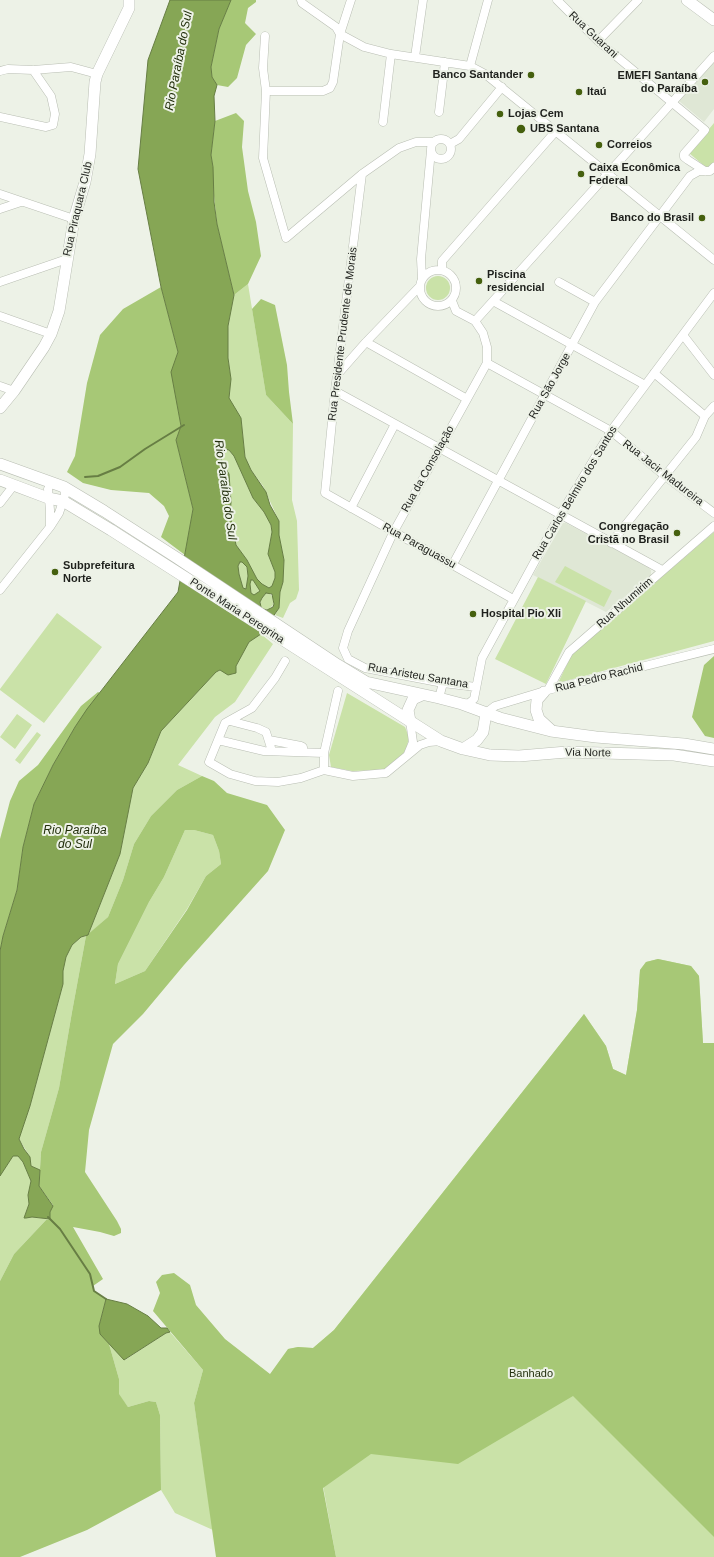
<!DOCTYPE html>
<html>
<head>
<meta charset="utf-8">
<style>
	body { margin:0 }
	canvas { display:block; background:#edf2e7 }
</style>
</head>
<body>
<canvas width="714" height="1557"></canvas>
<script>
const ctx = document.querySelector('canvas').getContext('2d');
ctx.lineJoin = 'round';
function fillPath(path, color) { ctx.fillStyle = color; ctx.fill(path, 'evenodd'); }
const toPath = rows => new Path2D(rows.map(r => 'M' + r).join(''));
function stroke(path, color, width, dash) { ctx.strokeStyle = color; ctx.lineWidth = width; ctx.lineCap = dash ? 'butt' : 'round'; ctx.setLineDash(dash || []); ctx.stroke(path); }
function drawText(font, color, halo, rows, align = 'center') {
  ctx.font = font + ' Arial,sans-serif'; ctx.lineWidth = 4; ctx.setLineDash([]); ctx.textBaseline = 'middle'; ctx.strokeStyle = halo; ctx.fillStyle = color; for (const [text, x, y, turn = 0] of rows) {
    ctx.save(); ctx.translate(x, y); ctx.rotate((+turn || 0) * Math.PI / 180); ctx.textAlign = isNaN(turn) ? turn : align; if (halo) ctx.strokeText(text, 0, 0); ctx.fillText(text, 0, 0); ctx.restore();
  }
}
fillPath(toPath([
	[714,62,714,109,704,122,679,101],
	[563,523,566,523,648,567,651,570,651,575,606,612,533,575]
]), '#dfe7d5');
fillPath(toPath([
	[714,123,714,162,708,169,689,153],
	'426 288a12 12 0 1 1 24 0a12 12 0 1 1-24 0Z',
	[248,284,266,395,293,424,292,500,297,521,299,590,296,599,290,603,283,618,275,615,279,608,280,592,283,582,284,560,279,535,279,521,263,486,251,470,245,457,241,418,229,399,231,379,228,358,228,326,234,295],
	[225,449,229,450,234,456,253,498,264,512,271,525,272,532,268,554,275,572,275,578,272,587,269,588,262,584,257,579,247,560,236,545,230,515,231,502,230,484,227,469,223,464,220,455],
	[714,532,714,641,558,683,572,654],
	[240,562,242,562,247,567,248,576,246,589,243,588,239,574,238,566],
	[565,566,612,591,604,607,555,582],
	[538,577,586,601,546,684,495,659],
	[251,580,253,580,260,591,254,595,251,593,250,584],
	[268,592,273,597,273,605,269,609,263,609,261,607,261,600,266,593],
	[57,613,102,647,44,723,0,690,0,689],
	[261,634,273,644,235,702,215,717,178,765,202,776,177,790,151,816,134,844,123,880,108,917,88,935,120,854,133,788,148,763,161,731,216,672,236,666,249,642],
	[347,693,405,727,409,737,406,751,386,770,352,771,331,767,329,755],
	[17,714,32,725,15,749,0,737],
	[37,732,41,735,20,764,15,760],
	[185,830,194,830,213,835,219,851,221,864,206,876,187,909,145,971,115,984,118,964,149,902,164,877],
	[86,936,72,1012,59,1088,41,1152,40,1170,31,1166,30,1157,19,1139,30,1106,63,984,63,971,66,957,72,945,81,937],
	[658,959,691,966,699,976,703,1043,714,1043,714,1557,336,1557,306,1392,288,1349,298,1347,313,1348,334,1330,584,1014,606,1046,613,1069,626,1075,637,1010,640,970,646,962],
	[13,1156,18,1156,23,1162,31,1181,28,1195,29,1204,24,1218,32,1217,50,1219,46,1220,14,1254,0,1281,0,1176],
	[170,1332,203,1370,194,1403,213,1530,175,1513,161,1490,160,1415,156,1402,149,1401,128,1407,118,1394,119,1379,109,1344,125,1360,166,1333]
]), '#cae2a8');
fillPath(toPath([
	[231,0,256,0,256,2,248,8,245,23,256,34,246,45,237,78,228,87,217,85,212,77,211,67,219,29],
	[236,113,244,121,242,147,248,191,256,222,261,256,248,284,234,295,217,224,212,177,213,167,211,155,215,121],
	[161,287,178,352,172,372,181,426,176,440,193,509,185,555,161,537,169,516,164,506,149,493,111,490,83,483,67,472,75,456,87,383,100,335,123,309],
	[261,299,275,305,287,365,289,392,293,424,266,395,252,309],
	[714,656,714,738,705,736,692,717,704,665],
	[98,692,100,693,75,727,53,765,34,804,23,847,17,890,3,936,0,951,0,839,10,801,19,781,38,765,81,706],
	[202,776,214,781,227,793,267,805,285,830,268,871,184,965,143,1014,113,1044,89,1130,85,1172,117,1221,121,1229,121,1233,114,1236,100,1232,73,1227,103,1279,93,1286,94,1291,106,1299,99,1326,101,1334,109,1344,119,1379,119,1394,128,1407,149,1401,156,1402,160,1415,161,1490,87,1530,20,1557,0,1557,0,1281,14,1254,46,1220,50,1219,50,1212,53,1205,39,1186,41,1152,59,1088,72,1012,86,936,108,917,123,880,134,844,151,816,177,790],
	[185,830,194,830,213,835,219,851,221,864,206,876,187,910,145,971,115,984,118,964,149,902,164,877],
	[658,959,691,966,699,976,703,1043,714,1043,714,1537,573,1396,458,1464,371,1454,323,1488,336,1557,216,1557,194,1403,203,1370,153,1311,160,1293,156,1282,162,1275,174,1273,190,1285,196,1305,225,1339,270,1374,288,1349,298,1347,313,1348,334,1330,584,1014,606,1046,613,1069,626,1075,637,1010,640,970,646,962]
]), '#a7c876');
const water = toPath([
	[170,0,231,0,219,29,211,67,212,77,217,85,214,96,215,121,211,155,213,167,214,202,217,224,234,295,228,326,228,358,231,379,229,398,241,418,245,457,251,470,266,492,270,505,279,521,279,535,284,560,283,582,280,592,279,608,261,634,249,642,236,666,236,673,228,675,220,670,216,672,161,731,148,763,133,788,120,854,88,935,81,937,72,945,66,957,63,971,63,984,30,1106,19,1139,24,1149,30,1157,31,1166,40,1170,39,1186,53,1206,50,1212,50,1219,32,1217,26,1218,24,1218,29,1204,28,1195,31,1181,23,1162,18,1156,13,1156,0,1176,0,951,3,936,17,890,23,847,34,804,53,765,75,727,87,709,178,592,193,509,176,440,181,426,171,372,178,352,161,287,138,169,148,60,170,0],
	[225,449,229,450,234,456,253,498,264,512,271,525,272,532,268,554,275,572,275,578,272,586,269,588,262,584,257,579,247,560,236,545,230,515,231,502,229,474,223,464,220,455,225,449],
	[240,562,242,562,247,567,248,576,246,589,243,588,239,574,238,566,240,562],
	[251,580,253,580,260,591,254,595,251,593,250,584,251,580],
	[266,593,272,594,274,604,273,607,267,610,263,609,261,607,260,602,262,598,266,593],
	[106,1299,127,1304,148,1316,161,1328,167,1328,170,1332,166,1333,124,1360,100,1334,99,1326,106,1299]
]);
fillPath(water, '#86a655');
stroke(water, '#677e44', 1);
stroke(toPath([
	[85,477,98,476,120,467,145,449,184,425],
	[48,1217,60,1229,90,1274,94,1291,106,1299]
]), '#677e44', 2);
const minor = toPath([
	[301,0,302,3,336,27,340,34,364,47,391,54,470,66,485,74,714,260],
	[557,0,598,41,705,130,684,154,684,157,688,160,705,171],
	[265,36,263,68,266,91,263,158,286,238,362,174,399,148,416,142,434,142],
	[598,41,638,0],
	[415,57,423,0],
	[470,66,488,0],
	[0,71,8,69,33,70,71,67,97,74],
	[266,91,323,91,330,88,333,82,340,34,351,0],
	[439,112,445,62],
	[0,117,46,127,53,125,55,114,51,96,33,70],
	[383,122,391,54],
	'431 149a10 10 0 1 1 20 0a10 10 0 1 1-20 0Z',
	[450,144,459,139,502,87],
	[362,174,335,391,325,493,513,599],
	[0,194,74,219],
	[0,209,21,202],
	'420 288a18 18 0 1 1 36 0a18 18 0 1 1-36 0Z',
	[442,270,442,261,555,132],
	[422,279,421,259,431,150],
	[0,282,67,259],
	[559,282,595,302],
	[452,301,456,311,475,321,483,333,487,347,487,363,393,533,348,631,343,648,348,659,365,668,443,683,476,687],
	[493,301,645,385],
	[0,316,51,334],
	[475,321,714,56],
	[683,335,714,375],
	[366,342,467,399],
	[487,363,611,431,665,476,714,513],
	[654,373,705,416],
	[337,375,366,342,420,286],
	[0,386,14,391],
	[335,391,662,570],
	[0,503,14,485],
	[351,508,395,424],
	[50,526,50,510,48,489,51,483],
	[611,543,696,437,705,416,714,406],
	[453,564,595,302,690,176,699,171,710,171,714,167],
	[0,590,50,527,59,513,65,495,64,487],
	[285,661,275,678,252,708,225,723,209,762,230,774,255,781,278,782,301,778,324,770,353,776,386,773,420,745,429,742,441,741],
	[548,690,569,652,714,526],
	[439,698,443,683],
	[462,704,469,703,474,699,482,658,560,515,611,431,714,293],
	[486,713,495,706,548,690,714,649],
	[230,721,257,728,266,732,272,751],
	[218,740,264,751,324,753],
	[269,740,301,746,303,747,303,752],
	[408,754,413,742,410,721],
	[324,770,324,753,338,691]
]);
const major = toPath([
	[687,0,714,20],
	[0,408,14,391,44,347,51,334,59,311,74,219,85,182,90,154,95,82,97,74,129,8,129,0],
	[0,464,64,487,104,511,177,558,338,665,366,682,439,698,462,704,500,718,551,731,596,737,684,744,714,749],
	[0,480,48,498,63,501,111,530,441,741,463,749,490,755,519,756,567,752,674,755,714,761],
	[544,692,537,700,536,710,539,719,551,730],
	[410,721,408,710,413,699,422,695],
	[463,749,477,740,483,732,486,713]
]);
stroke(minor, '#b9beb3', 9);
stroke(major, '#b9beb3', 12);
stroke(minor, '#fff', 8);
stroke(major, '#fff', 11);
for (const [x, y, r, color] of [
	[531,75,4,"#45600e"],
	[705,82,4,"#45600e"],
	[579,92,4,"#45600e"],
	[500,114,4,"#45600e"],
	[521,129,5,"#45600e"],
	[599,145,4,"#45600e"],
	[581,174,4,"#45600e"],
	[702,218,4,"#45600e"],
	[479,281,4,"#45600e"],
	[677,533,4,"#45600e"],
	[55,572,4,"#45600e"],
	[473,614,4,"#45600e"]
]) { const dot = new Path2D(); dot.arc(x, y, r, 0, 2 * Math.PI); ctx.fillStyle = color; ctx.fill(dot); stroke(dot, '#edf2e7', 1.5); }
drawText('11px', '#1e201c', '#edf2e7', [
	["Rua Guarani",593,35,43],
	["Rua Piraquara Club",78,209,-77],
	["Rua Presidente Prudente de Morais",343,334,-83],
	["Rua São Jorge",550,386,-61],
	["Rua da Consolação",428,469,-61],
	["Rua Jacir Madureira",663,473,38],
	["Rua Carlos Belmiro dos Santos",575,493,-59],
	["Rua Paraguassu",419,546,29],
	["Rua Nhumirim",625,603,-41],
	["Ponte Maria Peregrina",237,611,33],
	["Rua Aristeu Santana",418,676,10],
	["Rua Pedro Rachid",599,678,-14],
	["Via Norte",588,753,1]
]);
drawText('bold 11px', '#1e201c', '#edf2e7', [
	["Banco Santander",523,75,"right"],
	["EMEFI Santana",697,76,"right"],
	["do Paraíba",697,89,"right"],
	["Itaú",587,92],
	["Lojas Cem",508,114],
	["UBS Santana",530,129],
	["Correios",607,145],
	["Caixa Econômica",589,168],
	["Federal",589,181],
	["Banco do Brasil",694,218,"right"],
	["Piscina",487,275],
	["residencial",487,288],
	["Congregação",669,527,"right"],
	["Cristã no Brasil",669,540,"right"],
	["Subprefeitura",63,566],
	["Norte",63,579],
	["Hospital Pio XIi",481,614]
], 'left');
drawText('11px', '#24310f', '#edf2e7', [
	["Banhado",531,1374]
]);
drawText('italic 12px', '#222f0c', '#edf2e7', [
	["Rio Paraíba do Sul",179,61,-79],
	["Rio Paraíba do Sul",225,490,82],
	["Rio Paraíba",75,831],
	["do Sul",75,845]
]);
</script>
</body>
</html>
